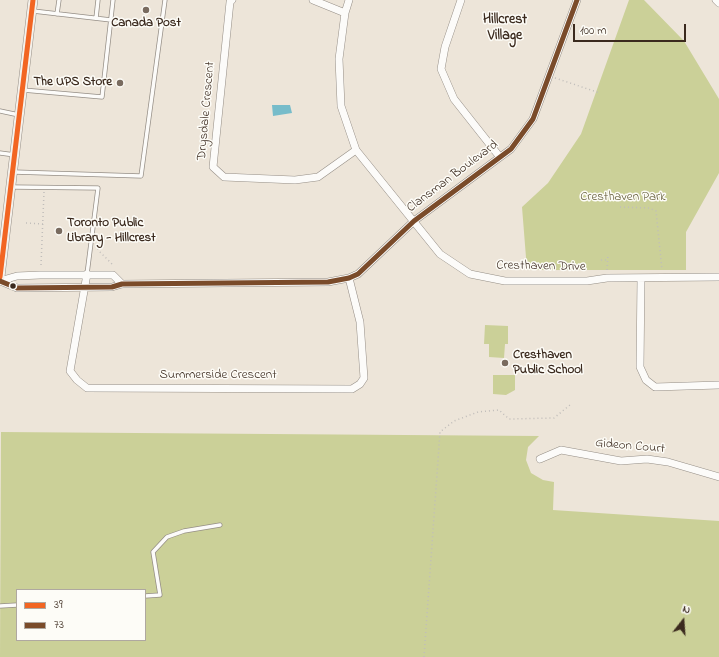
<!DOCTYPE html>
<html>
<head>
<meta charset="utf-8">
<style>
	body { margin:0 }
	#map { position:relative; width:719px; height:657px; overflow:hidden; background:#ede5d9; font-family:"Indie Flower",sans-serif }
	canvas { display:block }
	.legend { position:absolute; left:16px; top:589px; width:130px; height:52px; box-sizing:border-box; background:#fdfcf7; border:1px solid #afa8a0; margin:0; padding:5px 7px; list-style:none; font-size:12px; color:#3b2a1e }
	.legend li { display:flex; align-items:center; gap:8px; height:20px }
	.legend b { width:20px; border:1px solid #afa8a0 }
	.north { position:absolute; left:663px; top:601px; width:40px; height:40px; -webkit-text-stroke:3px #fdfcf7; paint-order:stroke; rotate:17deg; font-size:11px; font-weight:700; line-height:16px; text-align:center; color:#3b2a1e }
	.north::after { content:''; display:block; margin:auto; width:14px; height:18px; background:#3b2a1e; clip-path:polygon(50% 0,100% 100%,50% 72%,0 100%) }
	.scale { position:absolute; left:573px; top:24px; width:113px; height:18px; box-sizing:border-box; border:2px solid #3b2a1e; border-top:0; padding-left:5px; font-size:12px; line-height:14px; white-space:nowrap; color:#3b2a1e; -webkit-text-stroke:3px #fdfcf7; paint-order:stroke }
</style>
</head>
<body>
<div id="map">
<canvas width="719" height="657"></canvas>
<ul class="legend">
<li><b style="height:5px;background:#f26522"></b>39</li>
<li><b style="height:5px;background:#7a4b2a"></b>73</li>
</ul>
<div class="north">N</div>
<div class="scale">100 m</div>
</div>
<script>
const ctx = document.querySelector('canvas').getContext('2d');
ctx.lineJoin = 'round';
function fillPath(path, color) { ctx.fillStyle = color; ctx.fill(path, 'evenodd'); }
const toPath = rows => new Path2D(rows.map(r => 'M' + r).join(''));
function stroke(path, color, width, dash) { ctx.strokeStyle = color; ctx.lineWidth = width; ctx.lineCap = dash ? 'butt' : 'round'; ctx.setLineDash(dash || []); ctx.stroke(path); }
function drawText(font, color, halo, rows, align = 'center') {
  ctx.font = font + ' "Indie Flower",sans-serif'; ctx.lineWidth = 3; ctx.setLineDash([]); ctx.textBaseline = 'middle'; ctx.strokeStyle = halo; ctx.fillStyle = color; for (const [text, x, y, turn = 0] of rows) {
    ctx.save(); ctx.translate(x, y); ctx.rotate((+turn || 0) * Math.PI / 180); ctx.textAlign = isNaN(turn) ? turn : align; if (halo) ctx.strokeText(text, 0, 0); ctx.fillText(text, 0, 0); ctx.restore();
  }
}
fillPath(toPath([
	[629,0,644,0,684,41,719,99,719,173,686,232,686,270,527,270,522,207,548,183,581,134],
	[485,325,508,326,508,344,505,344,504,358,489,357,489,344,484,344],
	[493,375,515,375,515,390,506,395,493,394],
	[1,432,539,436,528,447,526,460,531,473,543,480,554,482,553,510,719,521,719,657,0,657],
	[17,590,145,590,145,640,17,640]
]), '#cbd098');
fillPath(toPath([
	[272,105,290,105,292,113,273,116]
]), '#77bcca');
const lane = toPath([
	[33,11,111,20],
	[57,14,59,0],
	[96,18,98,0],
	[23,90,102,97,113,0],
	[0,111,19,115],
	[0,153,15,155],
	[14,172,141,176,165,0],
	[12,187,98,188,87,274],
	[145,596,160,595,153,552,167,537,184,531,220,525],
	[0,606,17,605]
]);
const street = toPath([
	[232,0,230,2,213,167,224,177,295,180,318,177,356,150],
	[313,0,345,13],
	[349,0,345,13,339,59,341,106,356,150,440,254,470,274,505,281,587,281,607,278,719,277],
	[461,0,445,47,441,69,454,99,499,156],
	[716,0,719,3],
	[87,274,70,371,77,380,87,388,352,389,360,384,364,378,360,322,349,278],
	[641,278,640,367,646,380,655,387,719,385],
	[0,281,17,288,112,287,122,284,328,282,349,278,358,274,414,221,511,149,533,119,577,0],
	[0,281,17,276,40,275,113,275,122,284],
	[540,459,561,450,621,461,647,459,668,462,719,477]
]);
const secondary = toPath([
	[0,277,33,0]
]);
stroke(lane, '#958e86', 5);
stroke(street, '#958e86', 8);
stroke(secondary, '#958e86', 10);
stroke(toPath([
	[555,78,600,93],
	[620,207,649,208,656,211,662,270],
	[26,223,43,224],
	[96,245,99,251,113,265],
	[601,260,608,260],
	[41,265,44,192],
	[607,270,608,254],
	[424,657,440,432,454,421,478,412,499,410,509,419,554,418,570,405]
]), '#c0bdba', 1.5, [1, 3]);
stroke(lane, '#fcfbf9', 3.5);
stroke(street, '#fcfbf9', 7);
stroke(secondary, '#f5f1eb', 9);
stroke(toPath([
	[0,277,33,0]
]), '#f26522', 5);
stroke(toPath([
	[0,281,17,288,112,287,122,284,328,282,349,278,358,274,414,221,511,149,533,119,577,0]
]), '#7a4b2a', 5);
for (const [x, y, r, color] of [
	[146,10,4,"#796b5f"],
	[120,83,4,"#796b5f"],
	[59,231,4,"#796b5f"],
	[13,286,3.5,"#3b2a1e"],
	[505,363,4,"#796b5f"]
]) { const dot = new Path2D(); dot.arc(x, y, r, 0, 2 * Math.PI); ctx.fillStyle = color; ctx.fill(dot); stroke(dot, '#fdfcf7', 1.5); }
drawText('bold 13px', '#3b2a1e', '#fdfcf7', [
	["Canada Post",146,24,"center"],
	["The UPS Store",112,83,"right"],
	["Toronto Public",67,224],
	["Library - Hillcrest",67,239],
	["Cresthaven",513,356],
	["Public School",513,371]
], 'left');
drawText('13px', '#3b2a1e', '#fdfcf7', [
	["Drysdale Crescent",207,111,-85],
	["Clansman Boulevard",453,177,-37],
	["Cresthaven Drive",541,267,1],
	["Summerside Crescent",218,376],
	["Gideon Court",630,447,5]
]);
drawText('13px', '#5e5732', '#fdfcf7', [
	["Cresthaven Park",623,198]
]);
drawText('bold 14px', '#3b2a1e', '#fdfcf7', [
	["Hillcrest",505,21],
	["Village",505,37]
]);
</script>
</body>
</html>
